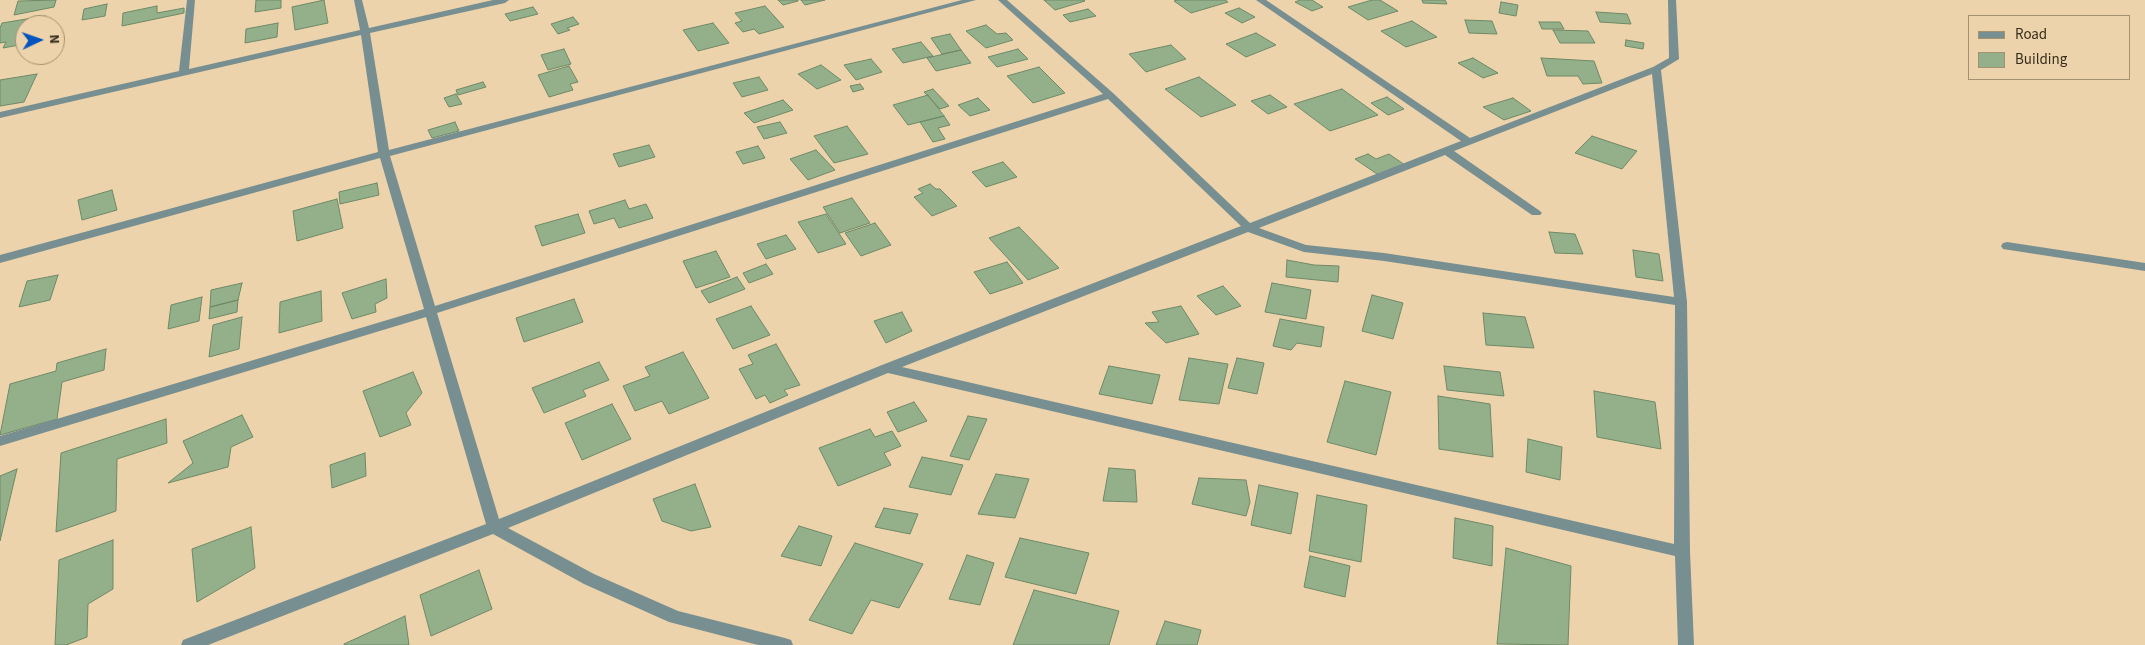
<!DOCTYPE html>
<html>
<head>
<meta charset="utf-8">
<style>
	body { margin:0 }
	#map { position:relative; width:2145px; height:645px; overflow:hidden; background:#edd3ab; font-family:"Source Sans 3",sans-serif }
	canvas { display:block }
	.legend { position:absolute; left:1968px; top:15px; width:162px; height:65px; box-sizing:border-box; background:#edd3ab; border:1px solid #a49172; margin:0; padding:6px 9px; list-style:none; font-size:15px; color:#372d1d }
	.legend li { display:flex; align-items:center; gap:10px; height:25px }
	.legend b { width:25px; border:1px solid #a49172 }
	.north { position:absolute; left:15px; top:15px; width:50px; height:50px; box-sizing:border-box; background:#edd3ab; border:1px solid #a49172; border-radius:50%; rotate:87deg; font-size:14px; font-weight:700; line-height:20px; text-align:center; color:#372d1d }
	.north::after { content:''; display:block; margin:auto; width:18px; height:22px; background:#0454be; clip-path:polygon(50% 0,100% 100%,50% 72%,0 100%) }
</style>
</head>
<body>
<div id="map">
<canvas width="2145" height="645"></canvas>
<ul class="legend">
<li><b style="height:6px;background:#778f90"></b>Road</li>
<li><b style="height:14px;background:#93b08b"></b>Building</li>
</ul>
<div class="north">N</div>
</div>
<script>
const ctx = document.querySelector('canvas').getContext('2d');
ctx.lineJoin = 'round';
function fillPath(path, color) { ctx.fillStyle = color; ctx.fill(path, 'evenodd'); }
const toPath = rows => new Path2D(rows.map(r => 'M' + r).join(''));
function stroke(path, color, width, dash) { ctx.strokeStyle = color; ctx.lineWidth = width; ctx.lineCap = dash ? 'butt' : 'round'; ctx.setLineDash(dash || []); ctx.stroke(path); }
const building = toPath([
	[56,0,54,7,14,15,18,1,56,0],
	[256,0,281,0,281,8,255,12,256,0],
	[324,0,328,23,295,30,292,7,324,0],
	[778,0,798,0,798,1,783,5,778,0],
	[801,0,825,0,805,5,801,0],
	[1044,0,1084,0,1085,1,1055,10,1044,0],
	[1177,0,1225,0,1228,2,1191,13,1174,1,1177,0],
	[1300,0,1312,0,1323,7,1312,11,1295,2,1300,0],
	[1372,0,1380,0,1398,11,1368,20,1348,7,1372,0],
	[1422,0,1445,0,1447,4,1423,3,1422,0],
	[1501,2,1518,5,1516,16,1499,13,1501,2],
	[107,4,105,16,82,20,84,9,107,4],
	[157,6,157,13,184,8,184,13,122,26,123,13,157,6],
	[765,6,784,27,759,34,754,29,743,32,735,23,742,21,735,13,765,6],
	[533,7,538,14,510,21,505,14,533,7],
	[1239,8,1255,17,1242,23,1225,13,1239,8],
	[1088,9,1096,16,1070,22,1063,15,1088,9],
	[1596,12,1627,14,1631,24,1600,22,1596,12],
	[45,16,42,25,25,25,25,44,3,48,6,42,0,43,0,28,2,23,45,16],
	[573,17,579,24,567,28,570,30,558,34,551,24,573,17],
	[1465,20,1492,21,1497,34,1469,33,1465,20],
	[1412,21,1437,37,1406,47,1381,31,1412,21],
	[1539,22,1560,22,1564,29,1542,29,1539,22],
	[278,23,277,37,245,43,246,29,278,23],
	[713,23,729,43,698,51,683,30,713,23],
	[986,25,997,34,1006,33,1013,40,986,48,966,31,986,25],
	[1553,30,1588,31,1595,43,1560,43,1553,30],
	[1256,33,1276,45,1246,57,1226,44,1256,33],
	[950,34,961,50,942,54,931,38,950,34],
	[1626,40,1644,43,1643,49,1625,46,1626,40],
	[921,42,933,56,903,63,892,49,921,42],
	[1171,45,1186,59,1146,72,1129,54,1171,45],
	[564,49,571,64,548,70,541,55,564,49],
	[1018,49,1028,59,997,67,988,57,1018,49],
	[961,50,971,63,936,71,927,58,961,50],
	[1473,58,1498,73,1483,78,1458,63,1473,58],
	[1541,58,1594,61,1602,83,1583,84,1578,76,1547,76,1541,58],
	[871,59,882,72,856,80,844,65,871,59],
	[821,65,841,80,817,89,798,74,821,65],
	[569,66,578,82,570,84,573,90,549,97,538,75,569,66],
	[1039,67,1065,93,1033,103,1007,76,1039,67],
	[37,74,24,102,0,106,0,80,37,74],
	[759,77,768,90,742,97,733,83,759,77],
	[1199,77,1236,105,1201,117,1165,89,1199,77],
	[483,82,486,87,458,95,456,90,483,82],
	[860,84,864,89,853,92,850,86,860,84],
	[933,89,949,106,940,109,924,92,933,89],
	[1342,89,1378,115,1330,131,1294,104,1342,89],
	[456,94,462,104,449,107,444,98,456,94],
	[928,95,944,116,908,125,893,105,928,95],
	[1270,95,1287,107,1268,114,1251,101,1270,95],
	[1387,97,1404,109,1388,115,1371,103,1387,97],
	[978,98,990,110,970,116,958,105,978,98],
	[1513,98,1531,111,1504,120,1483,107,1513,98],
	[783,100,793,110,754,123,744,113,783,100],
	[944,116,950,125,938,128,945,139,933,142,920,122,944,116],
	[455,122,459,131,432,138,428,130,455,122],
	[780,122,787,133,764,139,757,127,780,122],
	[847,126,868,154,834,163,814,136,847,126],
	[1592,136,1637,151,1622,169,1575,153,1592,136],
	[649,145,655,157,619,167,613,154,649,145],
	[758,146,765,158,743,164,736,152,758,146],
	[816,150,835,170,808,180,790,159,816,150],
	[1368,154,1376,159,1389,154,1405,165,1380,176,1355,159,1368,154],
	[1003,162,1017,177,986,187,972,172,1003,162],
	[377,183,379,195,340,204,339,192,377,183],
	[930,184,936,189,940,189,957,206,932,216,914,197,923,193,918,189,930,184],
	[112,190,117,210,82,220,78,200,112,190],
	[852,198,870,223,840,233,823,207,852,198],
	[337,199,343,228,297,241,293,211,337,199],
	[625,200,629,209,646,204,653,218,619,228,614,218,594,224,589,211,625,200],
	[578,214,585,233,542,246,535,226,578,214],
	[826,214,846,244,818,253,798,222,826,214],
	[875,223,891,245,861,256,845,233,875,223],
	[1019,227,1059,268,1028,280,989,238,1019,227],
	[1549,232,1575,234,1583,254,1555,253,1549,232],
	[786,235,796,249,766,259,757,244,786,235],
	[1633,250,1659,254,1663,281,1636,277,1633,250],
	[716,251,730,277,696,288,683,261,716,251],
	[1287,260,1314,265,1339,266,1338,282,1286,277,1287,260],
	[1007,262,1023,283,990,294,974,272,1007,262],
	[766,264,773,274,749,283,743,273,766,264],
	[58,275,50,300,19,307,27,281,58,275],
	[737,277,745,289,709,303,701,291,737,277],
	[386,279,387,298,375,304,376,312,352,319,342,293,386,279],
	[242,283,238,300,210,307,211,290,242,283],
	[1272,283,1311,290,1306,319,1265,312,1272,283],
	[1223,286,1241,306,1216,315,1197,296,1223,286],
	[321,291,322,321,279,333,280,302,321,291],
	[1372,295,1403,303,1393,339,1362,331,1372,295],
	[202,297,199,321,168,329,171,305,202,297],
	[574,299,583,322,524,342,516,318,574,299],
	[238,300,237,312,209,319,210,307,238,300],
	[751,306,770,335,733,349,716,319,751,306],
	[1181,306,1199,334,1166,343,1145,323,1159,322,1152,312,1181,306],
	[902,312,912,331,886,343,874,321,902,312],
	[1483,313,1525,317,1534,348,1486,345,1483,313],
	[242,317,239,349,209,357,213,325,242,317],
	[1280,319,1324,327,1321,347,1297,343,1291,350,1273,346,1280,319],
	[776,344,800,385,784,390,788,395,770,403,765,395,756,399,739,369,753,364,748,355,776,344],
	[106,349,104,370,62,382,57,419,0,435,10,384,56,371,57,363,106,349],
	[683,352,709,398,669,414,662,401,635,411,623,386,650,376,645,367,683,352],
	[1189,358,1228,364,1219,404,1179,400,1189,358],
	[1237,358,1264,363,1257,394,1228,388,1237,358],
	[599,362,609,380,583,390,586,396,544,413,532,388,599,362],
	[1109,366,1160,375,1152,404,1099,394,1109,366],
	[1444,366,1500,372,1504,396,1447,390,1444,366],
	[413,372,422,393,406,413,411,425,380,437,363,391,413,372],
	[1345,381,1391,392,1376,455,1327,442,1345,381],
	[1594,391,1655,402,1661,449,1597,437,1594,391],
	[1438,396,1490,404,1493,457,1439,449,1438,396],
	[914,402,927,421,898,432,887,412,914,402],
	[612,404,631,439,582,460,565,423,612,404],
	[242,415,253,437,231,447,228,467,168,483,193,463,183,441,242,415],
	[968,416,987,419,969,460,950,456,968,416],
	[166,419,167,443,117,459,116,511,56,532,61,453,166,419],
	[870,429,875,437,892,431,901,446,884,453,891,465,838,486,819,448,870,429],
	[1528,439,1562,447,1560,480,1526,472,1528,439],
	[365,453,366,476,332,488,330,465,365,453],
	[922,457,963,465,951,495,909,487,922,457],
	[1109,468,1135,470,1137,502,1103,501,1109,468],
	[17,469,0,541,0,476,17,469],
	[996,474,1029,479,1015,518,978,514,996,474],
	[1199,478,1246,480,1250,502,1246,516,1192,504,1199,478],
	[695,484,711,527,691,531,662,521,653,499,695,484],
	[1259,485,1298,493,1291,534,1251,525,1259,485],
	[1317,495,1367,505,1361,562,1309,551,1317,495],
	[884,508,918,514,910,534,875,527,884,508],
	[1455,518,1493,526,1492,566,1453,558,1455,518],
	[799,526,832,536,821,566,781,556,799,526],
	[251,527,255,568,197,602,192,549,251,527],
	[1020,538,1089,553,1076,594,1005,577,1020,538],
	[113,540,113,589,88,604,87,637,66,645,55,645,59,560,113,540],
	[855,543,923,564,899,608,871,600,852,634,809,620,855,543],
	[1506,548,1571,566,1568,645,1497,644,1506,548],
	[967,555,994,563,980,605,949,599,967,555],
	[1310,556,1350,566,1345,597,1304,587,1310,556],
	[479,570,492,609,431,636,420,595,479,570],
	[1034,590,1119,611,1109,645,1013,645,1034,590],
	[405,616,409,645,344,645,344,644,405,616],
	[1165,621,1201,630,1197,645,1156,645,1165,621]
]);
fillPath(building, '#93b08b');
stroke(building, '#6e8966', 1);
fillPath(toPath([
	[187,0,195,0,189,69,360,30,354,0,362,0,369,28,493,0,509,0,505,3,370,33,389,150,962,0,976,0,390,156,435,306,1103,94,998,0,1007,0,1113,93,1250,223,1461,141,1256,0,1266,0,1470,138,1653,67,1669,58,1668,0,1676,0,1679,59,1661,70,1687,302,1690,552,1694,645,1678,645,1675,556,888,373,508,528,594,574,678,611,785,638,791,640,793,645,758,645,669,622,584,584,493,534,208,645,181,645,183,640,486,524,426,317,0,446,0,436,424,309,380,158,0,263,0,255,378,152,361,35,0,118,0,112,179,71,187,0],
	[1652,74,1674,297,1384,253,1306,245,1259,228,1445,155,1532,215,1540,215,1542,213,1540,211,1454,151,1652,74],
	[1108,99,1241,226,882,365,499,519,437,313,1108,99],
	[1248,232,1304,252,1384,261,1675,305,1674,544,902,367,1248,232],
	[2007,242,2145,263,2145,271,2003,249,2001,246,2003,243,2007,242]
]), '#778f90');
</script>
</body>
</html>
